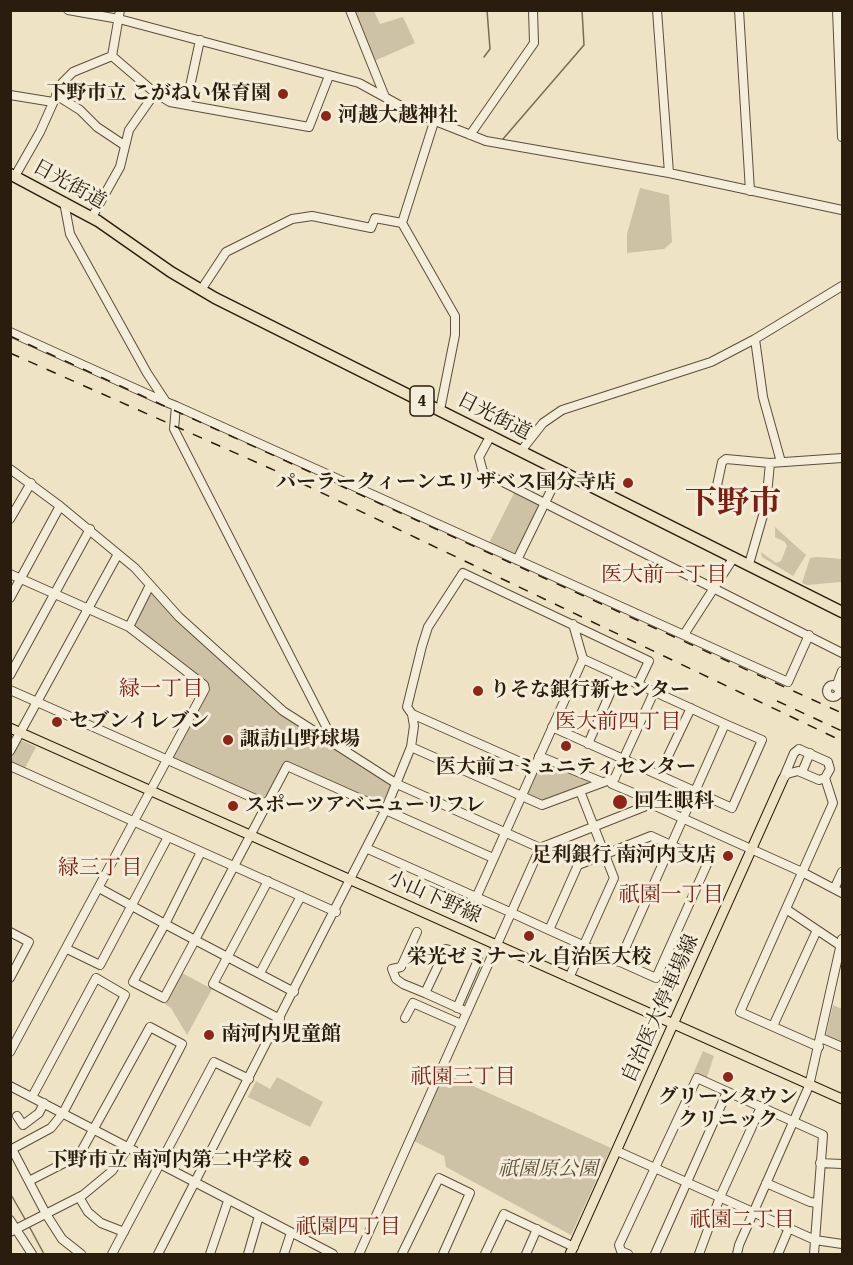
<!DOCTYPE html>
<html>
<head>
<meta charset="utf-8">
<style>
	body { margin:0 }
	#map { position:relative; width:853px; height:1265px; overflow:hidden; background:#eee3c5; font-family:"Gentium Book Plus",serif }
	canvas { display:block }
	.frame { position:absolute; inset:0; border:12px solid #2b1d0d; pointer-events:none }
</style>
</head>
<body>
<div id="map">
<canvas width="853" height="1265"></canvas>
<div class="frame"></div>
</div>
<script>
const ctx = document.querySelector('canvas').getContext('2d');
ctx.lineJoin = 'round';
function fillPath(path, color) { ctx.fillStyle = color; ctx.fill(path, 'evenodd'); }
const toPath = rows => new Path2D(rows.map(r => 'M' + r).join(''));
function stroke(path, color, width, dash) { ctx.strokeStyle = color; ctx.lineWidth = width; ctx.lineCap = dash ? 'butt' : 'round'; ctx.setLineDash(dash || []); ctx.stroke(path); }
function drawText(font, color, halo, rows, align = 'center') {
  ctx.font = font + ' "Gentium Book Plus","Noto Serif JP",serif'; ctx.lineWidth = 6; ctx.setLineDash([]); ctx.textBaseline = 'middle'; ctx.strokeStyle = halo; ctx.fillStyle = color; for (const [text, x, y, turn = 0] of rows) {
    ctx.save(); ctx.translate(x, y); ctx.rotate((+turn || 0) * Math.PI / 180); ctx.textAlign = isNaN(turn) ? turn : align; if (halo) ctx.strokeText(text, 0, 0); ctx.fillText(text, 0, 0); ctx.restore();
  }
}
fillPath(toPath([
	[350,11,374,11,380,24,403,17,415,43,372,62],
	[640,188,669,195,672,242,664,249,627,253,627,234],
	[515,491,539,503,540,506,517,555,513,556,488,545],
	[775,527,806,555,793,576,762,557,761,552,776,563,781,561,787,546,785,542,775,537],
	[818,557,842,559,841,582,807,585,802,583,810,558],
	[154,593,258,692,389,782,390,786,383,802,379,803,286,763,267,798,263,799,174,759,173,755,209,686,135,628,134,623,150,594],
	[23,741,36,747,24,770,11,763,10,757,19,742],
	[544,760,588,780,588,785,542,802,527,796,526,792,539,762],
	[182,973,212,989,187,1035,171,1008,165,1004],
	[833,1005,842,1009,842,1044,826,1036],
	[703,1051,714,1056,706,1080,693,1074],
	[444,1073,611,1148,571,1235,446,1167,444,1156,414,1141],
	[277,1077,323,1102,310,1127,248,1097,256,1081,270,1089]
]), '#cdc1a6');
stroke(toPath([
	[841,10,842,31],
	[484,57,490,49,487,10],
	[503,139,584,45,582,10],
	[10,1193,25,1219],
	[29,1226,44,1254]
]), '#786c56', 1.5);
const minor = toPath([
	[68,10,119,19,359,83,410,111,486,141,669,173,842,210],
	[350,10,385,97],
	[657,10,669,173],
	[739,10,750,191],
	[837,10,842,137],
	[155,93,170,102,309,127,329,76],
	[10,95,53,102],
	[56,95,80,110,97,127,124,145],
	[186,105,200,40],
	[470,135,534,43,533,10],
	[15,176,40,132,62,83,73,72,112,56,120,10],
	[64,202,70,234,147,373,166,402,176,406,174,429,335,744],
	[92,217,120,167,129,130,155,93,112,56],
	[402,223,434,122],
	[201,290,226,252,292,219,312,216,371,228,375,218,402,223,455,316,455,335,440,410],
	[10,332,165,402],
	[755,339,763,397,781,462],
	[176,406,788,682,809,635],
	[491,435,479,457,483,472,842,653],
	[521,451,543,423,562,410,711,362,755,339,842,286],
	[10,469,60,506,135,568,179,617,283,711,397,784,540,848],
	[715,495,722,462,726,459,770,463],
	[10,519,31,483],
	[517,560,561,470],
	[749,564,766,505,770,463,842,458],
	[10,574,129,627,204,685,205,689,10,1052],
	[10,598,60,506],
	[129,627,150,585],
	[685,633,734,557],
	[583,659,725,724,619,962],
	[10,675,90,529],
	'827 691a6 6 0 1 1 12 0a6 6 0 1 1-12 0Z',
	[836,687,842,671],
	[10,690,267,804],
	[412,714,534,768],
	[552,727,732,808,762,740,725,724],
	[588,744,618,675],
	[411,747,542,805,615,778],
	[799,749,828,762,830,769,825,778,819,780,798,771,787,774,783,779,794,753,799,749],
	[10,751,118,554],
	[539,756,602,782],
	[10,766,336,912],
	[802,772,810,753],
	[659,775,691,708],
	[643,797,612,784,654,692],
	[368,849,512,913,549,930,656,978,708,862,651,836,578,865,549,930],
	[268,881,213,984,280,1019],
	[835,887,842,872],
	[99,888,165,924,195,940,164,998,133,982,165,924,201,852],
	[476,898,583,659,573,624],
	[786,909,841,946],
	[10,932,29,942,10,978],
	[417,932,401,967,392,969,396,979,403,984,425,993],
	[67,949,100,965,168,837],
	[458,953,446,949,425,993,467,1012],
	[260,973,301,896],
	[569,978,614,878,580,791],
	[294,992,195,940,287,766,493,858],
	[457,1008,478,960],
	[405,1018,413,1003,461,1024],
	[773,1026,817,930],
	[821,1038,842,1047],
	[819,1047,740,1012,833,803,825,778],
	[10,1086,333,1254],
	[32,1097,96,978,125,995,63,1113,51,1128,12,1149,46,1214,62,1239,81,1254],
	[17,1116,23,1125,39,1113,44,1103],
	[617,1151,815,1240,842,1244],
	[820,1163,842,1164],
	[766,1183,810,1202,817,1203],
	[79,1197,88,1212,101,1223,124,1232],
	[10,1220,32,1254],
	[10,1232,83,1195,112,1171,128,1148,182,1044,150,1027,82,1150,72,1159,29,1181],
	[112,1254,214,1062,249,1079],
	[158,1254,385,811,411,747,414,726,412,714,407,707,422,646,428,627,463,573,649,661,638,684],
	[210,1254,228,1201],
	[248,1254,259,1216],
	[284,1254,291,1233],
	[359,1254,540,848,651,804,802,872,842,893],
	[402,1254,439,1178,470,1193,443,1254],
	[485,1254,504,1214,574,1247],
	[526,1254,537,1229],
	[628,1254,621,1251,619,1245,697,1078,823,1135,814,1254],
	[655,1254,727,1092],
	[699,1254,720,1197,761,1107],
	[737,1254,739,1245,809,1086,842,939],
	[778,1254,789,1228]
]);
const major = toPath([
	[10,728,842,1099],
	[570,1254,783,779]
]);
const highway = toPath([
	[10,174,98,221,171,272,215,298,842,612]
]);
stroke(minor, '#5c4e3b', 10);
stroke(major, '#2b1d0d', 11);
stroke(highway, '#2b1d0d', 13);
stroke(minor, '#f4edd9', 8);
stroke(major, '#eee3c5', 9);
stroke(highway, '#eee3c5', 10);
stroke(toPath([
	[10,336,842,713],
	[10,353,276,471,842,741],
	[777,701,842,731]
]), '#2b1d0d', 1.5, [10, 10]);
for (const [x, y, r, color] of [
	[283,94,6,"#8f2418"],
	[326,116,6,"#8f2418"],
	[628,483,6,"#8f2418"],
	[478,691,6,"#8f2418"],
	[57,722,6,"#8f2418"],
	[228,740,6,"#8f2418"],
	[566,746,6,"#8f2418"],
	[620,802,8,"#8f2418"],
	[233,806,6,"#8f2418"],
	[728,856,6,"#8f2418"],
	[529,936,6,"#8f2418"],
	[209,1035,6,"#8f2418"],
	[728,1077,6,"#8f2418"],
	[304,1161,6,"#8f2418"]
]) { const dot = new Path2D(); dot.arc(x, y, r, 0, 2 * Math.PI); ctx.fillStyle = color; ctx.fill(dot); stroke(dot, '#f4edd9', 2); }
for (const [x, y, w] of [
	[422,401,24]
]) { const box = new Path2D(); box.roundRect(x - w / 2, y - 15, w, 30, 4.5); ctx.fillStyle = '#f4edd9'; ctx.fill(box); stroke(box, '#2b1d0d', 1.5); }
drawText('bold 18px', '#2b1d0d', null, [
	["4",422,401]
]);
drawText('bold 20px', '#2b1d0d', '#f4edd9', [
	["下野市立 こがねい保育園",271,94,"right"],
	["河越大越神社",338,116],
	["パーラークィーンエリザベス国分寺店",616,483,"right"],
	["りそな銀行新センター",490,691],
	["セブンイレブン",69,722],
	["諏訪山野球場",240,740],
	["医大前コミュニティセンター",566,768,"center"],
	["回生眼科",634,802],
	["スポーツアベニューリフレ",245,806],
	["足利銀行 南河内支店",716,856,"right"],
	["栄光ゼミナール 自治医大校",529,958,"center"],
	["南河内児童館",221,1035],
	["グリーンタウン",728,1098,"center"],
	["クリニック",728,1121,"center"],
	["下野市立 南河内第二中学校",292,1161,"right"]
], 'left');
drawText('20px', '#2b1d0d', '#f4edd9', [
	["日光街道",69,185,29],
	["日光街道",494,417,27],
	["小山下野線",434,898,24],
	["自治医大停車場線",661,1009,-66]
]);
drawText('italic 20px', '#5c4e3b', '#f4edd9', [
	["祇園原公園",548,1170]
]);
drawText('21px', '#7a1f14', '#f4edd9', [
	["医大前一丁目",664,576],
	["緑一丁目",161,690],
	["医大前四丁目",618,723],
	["緑三丁目",100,869],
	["祇園一丁目",671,896],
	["祇園三丁目",463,1078],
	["祇園二丁目",742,1221],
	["祇園四丁目",348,1228]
]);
drawText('bold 32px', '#7a1f14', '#f4edd9', [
	["下野市",733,505]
]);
</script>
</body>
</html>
